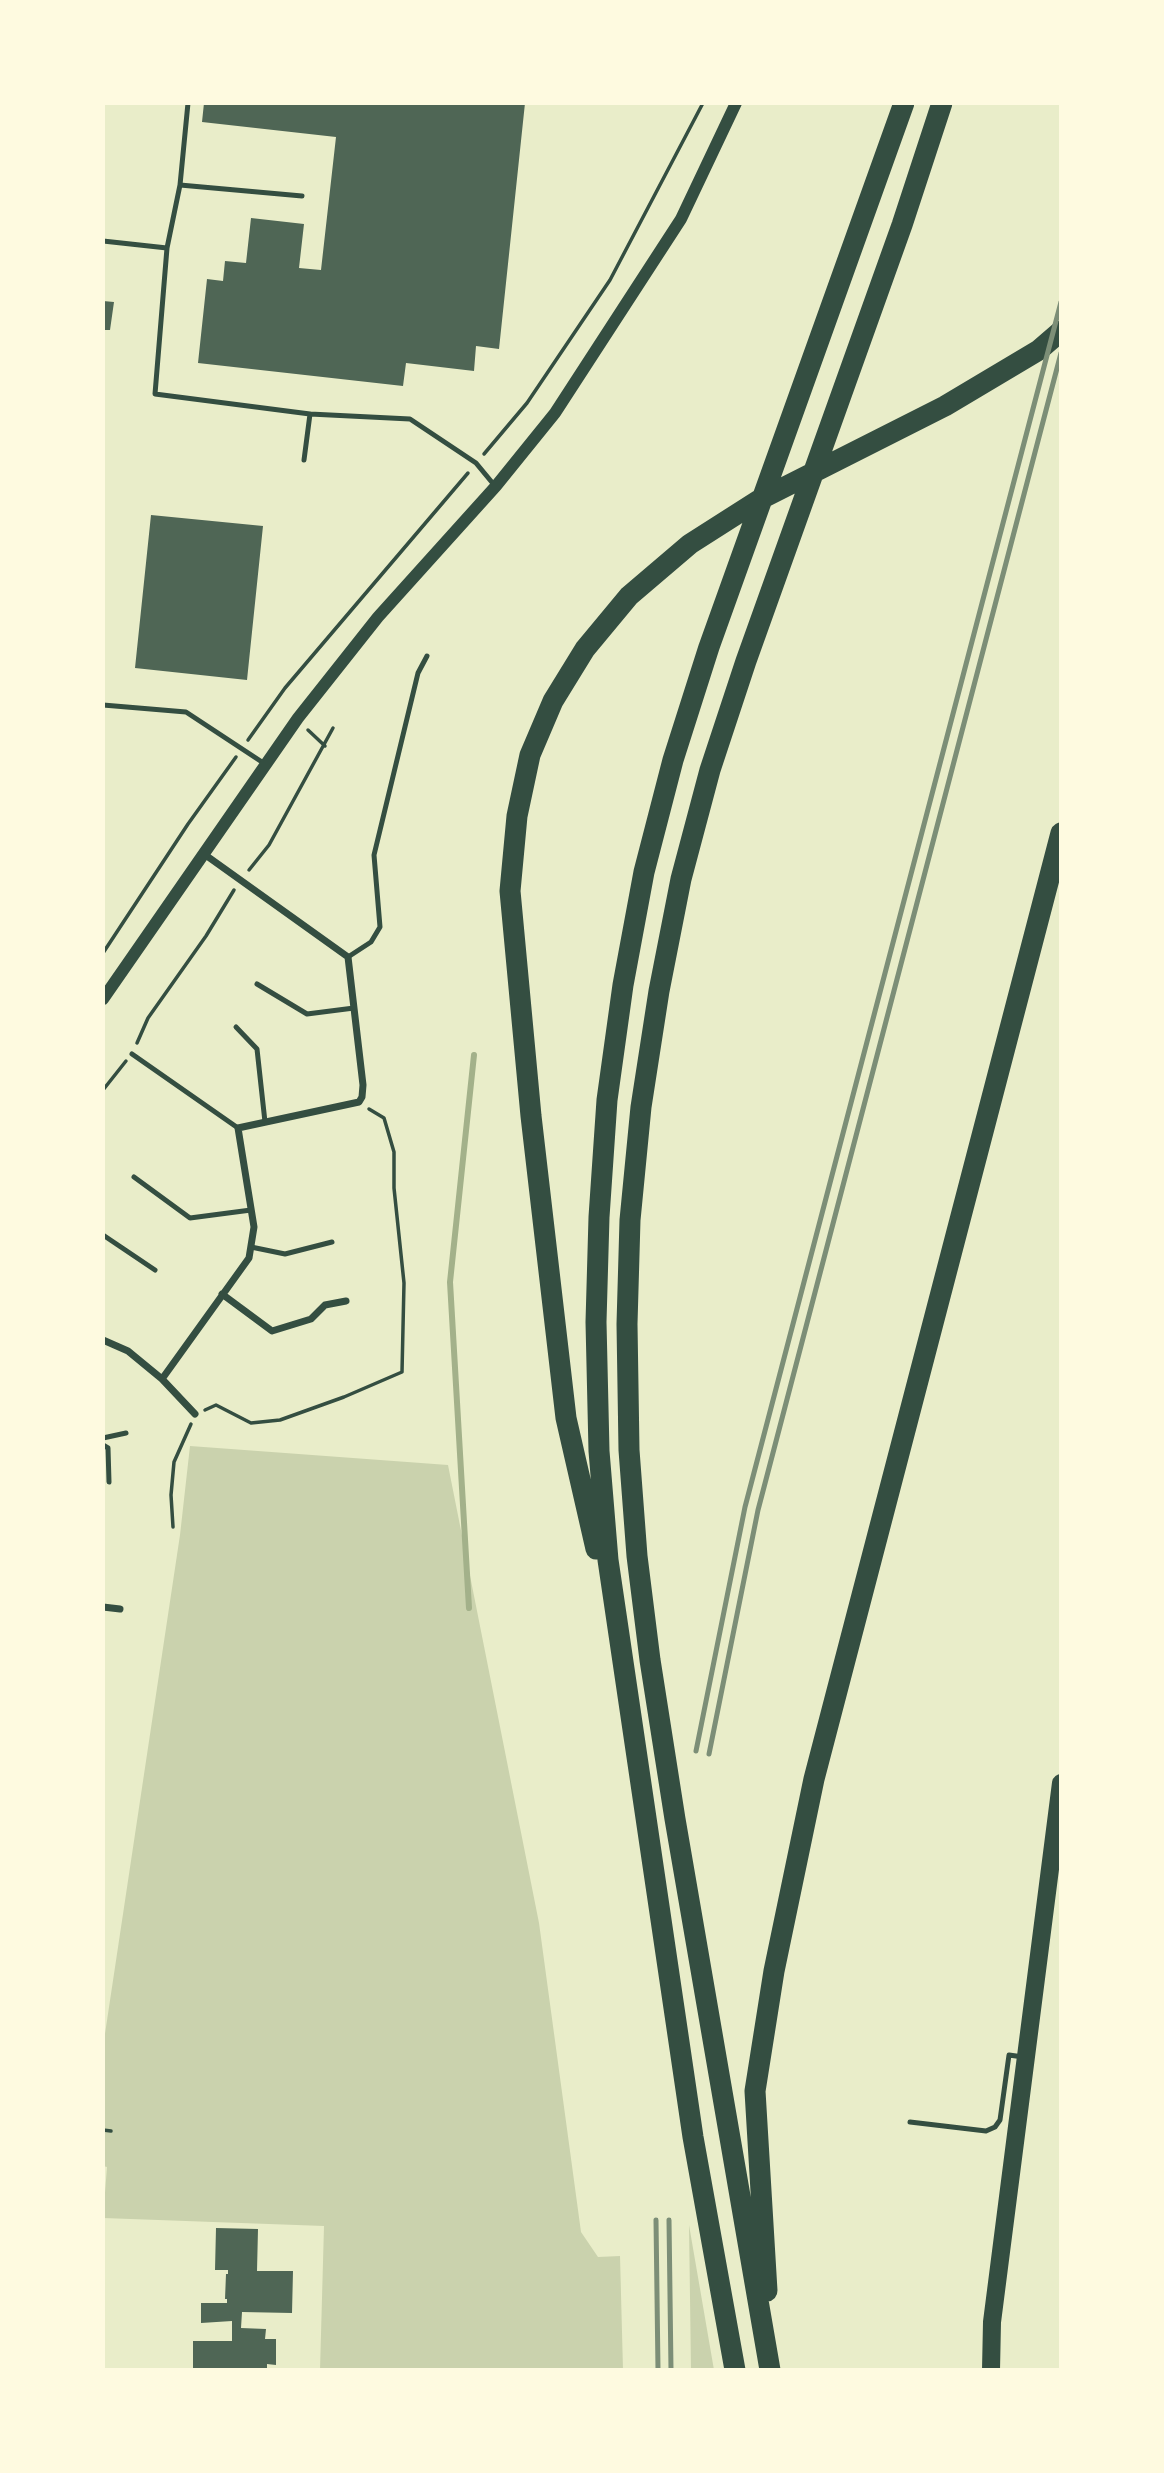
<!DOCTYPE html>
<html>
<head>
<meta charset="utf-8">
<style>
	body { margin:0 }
	#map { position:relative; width:1164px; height:2473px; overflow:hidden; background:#e9edc9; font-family:"Sofia Sans Condensed",sans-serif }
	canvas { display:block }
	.frame { position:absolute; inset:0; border:105px solid #fefae0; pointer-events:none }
</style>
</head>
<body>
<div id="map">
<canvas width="1164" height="2473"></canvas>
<div class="frame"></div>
</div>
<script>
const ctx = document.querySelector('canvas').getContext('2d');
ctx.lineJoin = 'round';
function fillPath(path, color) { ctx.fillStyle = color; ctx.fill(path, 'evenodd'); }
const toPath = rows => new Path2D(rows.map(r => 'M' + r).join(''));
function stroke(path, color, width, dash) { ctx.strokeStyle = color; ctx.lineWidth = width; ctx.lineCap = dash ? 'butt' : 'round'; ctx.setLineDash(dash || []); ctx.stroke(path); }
fillPath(toPath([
	[190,1446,448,1465,539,1923,581,2232,598,2257,620,2256,623,2370,320,2370,324,2226,103,2218,107,2167,103,2166,103,2047,180,1535],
	[689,2225,714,2370,691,2370]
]), '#cad2ad');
stroke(toPath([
	[469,1608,450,1282,474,1055]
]), '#a3b18a', 6);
fillPath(toPath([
	[204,103,525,103,499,349,476,346,474,371,406,363,403,386,198,363,207,279,223,281,225,261,246,263,251,218,304,224,299,268,321,270,336,137,202,122],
	[103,301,114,302,110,330,103,330],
	[151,515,263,526,247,680,135,668],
	[216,2228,258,2229,257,2271,293,2271,292,2313,242,2312,241,2328,266,2329,265,2339,276,2339,276,2365,267,2364,267,2370,193,2370,193,2341,232,2341,232,2321,201,2323,201,2303,227,2303,227,2299,225,2299,226,2274,228,2274,228,2270,215,2270]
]), '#4f6655');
stroke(toPath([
	[484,454,527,403,610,280,703,103],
	[308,730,325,746],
	[248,740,285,688,468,473],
	[249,870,269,845,333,728],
	[103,953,188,824,236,757],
	[137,1043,148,1018,206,936,234,890],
	[103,1090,126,1061],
	[205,1410,216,1405,251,1423,280,1420,344,1397,402,1372,404,1283,394,1188,394,1152,384,1118,369,1109],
	[173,1527,171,1495,174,1462,191,1424],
	[103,2130,111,2131]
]), '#344e41', 3.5);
stroke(toPath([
	[188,103,180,185,167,248,155,394,310,414,410,419,476,463,495,486],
	[180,185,302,196],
	[103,241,167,248],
	[304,460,310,414],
	[103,705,186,712,265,764],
	[348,957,371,942,380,927,374,855,418,673,427,656],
	[257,984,307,1014,354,1008],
	[236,1027,257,1049,265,1122],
	[132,1054,238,1128],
	[134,1177,190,1218,251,1210],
	[103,1235,155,1270],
	[251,1247,285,1254,332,1242],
	[103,1438,126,1433],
	[103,1445,108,1448,109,1482],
	[910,2122,986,2131,995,2127,1000,2120,1009,2055,1023,2057]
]), '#344e41', 5);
stroke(toPath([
	[222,1294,272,1331,311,1319,325,1305,346,1301],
	[103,1340,128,1351,162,1379,249,1258,254,1227,238,1128,359,1102,362,1097,363,1085,348,957,204,854],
	[162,1379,195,1414],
	[103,1607,120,1609]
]), '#344e41', 7);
stroke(toPath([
	[103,999,298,718,378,617,496,486,555,413,681,219,736,103]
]), '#344e41', 12);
stroke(toPath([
	[991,2370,992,2322,1061,1783]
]), '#344e41', 18);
stroke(toPath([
	[596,1549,566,1418,531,1116,510,891,517,816,530,755,553,701,585,649,629,596,690,544,759,500,945,406,1039,350,1061,331],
	[767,2291,755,2091,774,1971,814,1779,1061,833],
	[735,2370,693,2137,608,1560,599,1451,596,1322,599,1217,607,1100,623,985,644,872,673,760,709,647,904,103],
	[770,2370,675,1819,650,1660,637,1556,629,1450,627,1324,630,1220,641,1107,659,991,681,879,710,770,746,661,902,225,942,103]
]), '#344e41', 21);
stroke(toPath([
	[696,1751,745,1507,1061,302],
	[709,1754,758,1510,1061,353],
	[656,2220,658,2370],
	[669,2220,671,2370]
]), '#7c8e77', 5);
</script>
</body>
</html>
